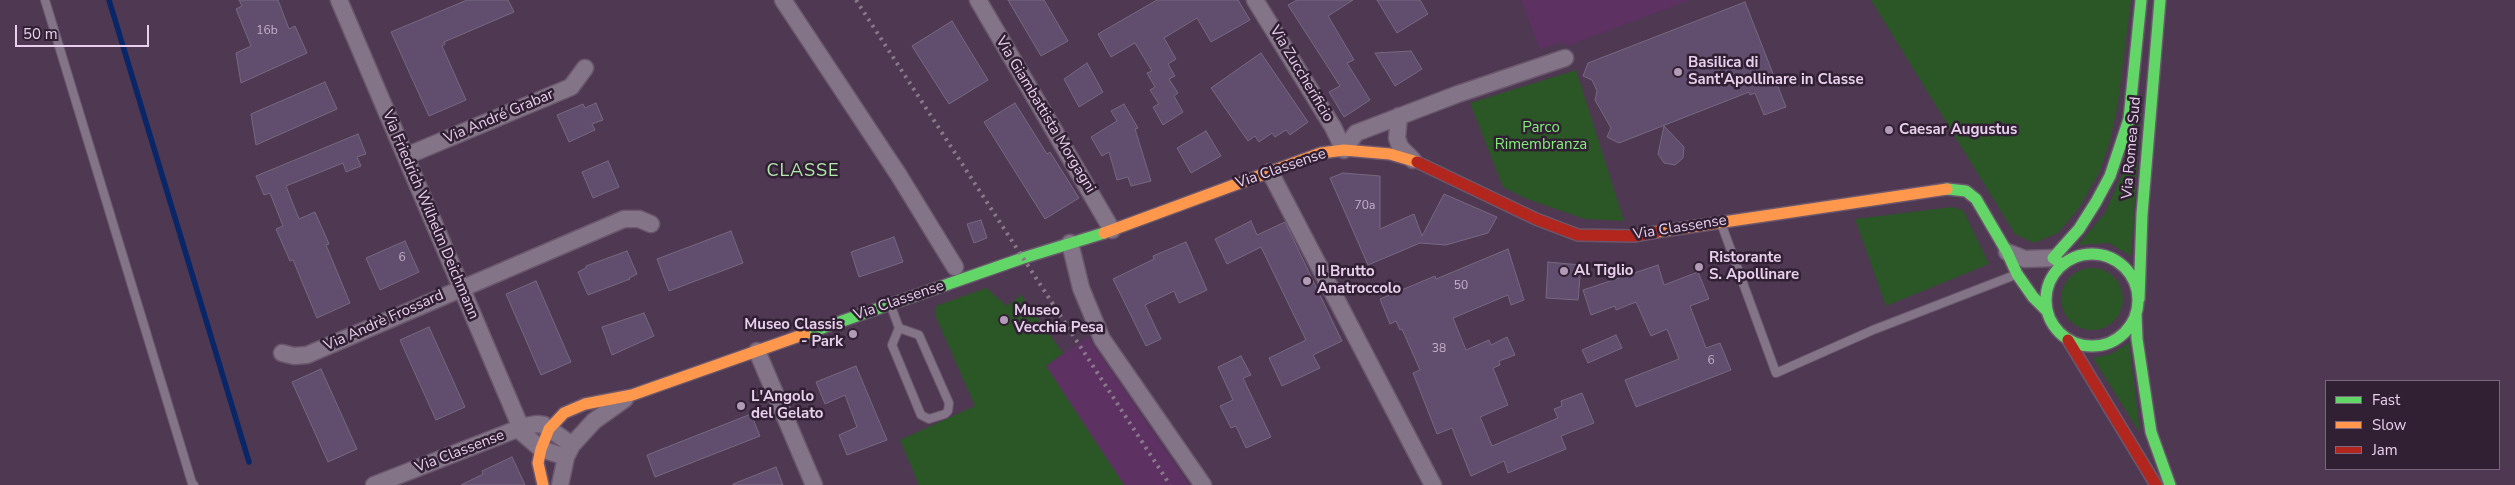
<!DOCTYPE html>
<html>
<head>
<meta charset="utf-8">
<style>
	body { margin:0 }
	#map { position:relative; width:2515px; height:485px; overflow:hidden; background:#4e3852; font-family:"Nunito Sans",sans-serif }
	canvas { display:block }
	.legend { position:absolute; left:2325px; top:380px; width:175px; height:90px; box-sizing:border-box; background:#311f34; border:1px solid #7a667e; margin:0; padding:6px 9px; list-style:none; font-size:15px; color:#e8d0ec }
	.legend li { display:flex; align-items:center; gap:10px; height:25px }
	.legend b { width:25px; border:1px solid #7a667e }
	.scale { position:absolute; left:15px; top:25px; width:134px; height:22px; box-sizing:border-box; border:2px solid #e8d0ec; border-top:0; padding-left:6px; font-size:15px; line-height:18px; white-space:nowrap; color:#e8d0ec; -webkit-text-stroke:4px #311f34; paint-order:stroke }
</style>
</head>
<body>
<div id="map">
<canvas width="2515" height="485"></canvas>
<ul class="legend">
<li><b style="height:6px;background:#63d668"></b>Fast</li>
<li><b style="height:6px;background:#ff974d"></b>Slow</li>
<li><b style="height:6px;background:#b3261e"></b>Jam</li>
</ul>
<div class="scale">50 m</div>
</div>
<script>
const ctx = document.querySelector('canvas').getContext('2d');
ctx.lineJoin = 'round';
function fillPath(path, color) { ctx.fillStyle = color; ctx.fill(path, 'evenodd'); }
const toPath = rows => new Path2D(rows.map(r => 'M' + r).join(''));
function stroke(path, color, width, dash) { ctx.strokeStyle = color; ctx.lineWidth = width; ctx.lineCap = dash ? 'butt' : 'round'; ctx.setLineDash(dash || []); ctx.stroke(path); }
function drawText(font, color, halo, rows, align = 'center') {
  ctx.font = font + ' "Nunito Sans",sans-serif'; ctx.lineWidth = 5; ctx.setLineDash([]); ctx.textBaseline = 'middle'; ctx.strokeStyle = halo; ctx.fillStyle = color; for (const [text, x, y, turn = 0] of rows) {
    ctx.save(); ctx.translate(x, y); ctx.rotate((+turn || 0) * Math.PI / 180); ctx.textAlign = isNaN(turn) ? turn : align; if (halo) ctx.strokeText(text, 0, 0); ctx.fillText(text, 0, 0); ctx.restore();
  }
}
fillPath(toPath([
	[1521,0,1690,0,1566,46,1564,41,1540,49],
	[1088,337,1189,485,1124,485,1046,366]
]), '#5d3262');
fillPath(toPath([
	[1871,0,2131,0,2118,103,2110,141,2099,173,2079,208,2058,233,2034,243,2015,234],
	[1576,70,1624,221,1585,219,1527,199,1503,187,1470,103],
	[2141,106,2131,256,2109,243,2078,245,2105,213,2128,160],
	[1952,207,1963,210,1989,264,1886,306,1855,219],
	'2061 299a31 31 0 1 1 62 0a31 31 0 1 1-62 0Z',
	[986,288,1007,306,1021,295,1063,353,1046,366,1124,485,919,485,900,440,975,406,935,315,936,306],
	[2129,343,2140,433,2093,358,2111,354]
]), '#2b5727');
stroke(toPath([
	[109,0,249,462]
]), '#092669', 5.5);
const building = toPath([
	[239,0,278,0,289,29,295,26,307,53,241,83,236,53,251,46,236,9,242,6,239,0],
	[467,0,508,0,514,12,444,42,445,44,442,46,466,100,429,116,391,32,467,0],
	[1008,0,1044,0,1068,41,1041,56,1008,0],
	[1157,0,1238,0,1250,20,1211,42,1197,18,1164,38,1176,59,1168,64,1175,76,1169,79,1178,93,1174,96,1183,112,1163,125,1153,107,1159,104,1150,90,1155,87,1147,73,1152,71,1135,43,1111,57,1098,34,1157,0],
	[1297,0,1353,0,1328,16,1354,60,1347,63,1370,100,1344,117,1329,92,1340,86,1288,5,1297,0],
	[1377,0,1420,0,1428,14,1397,33,1377,0],
	[1745,2,1786,107,1764,115,1755,93,1750,95,1749,92,1619,143,1607,137,1611,128,1595,100,1597,91,1592,80,1583,76,1588,63,1745,2],
	[952,21,988,80,949,104,912,46,952,21],
	[1411,51,1422,69,1395,86,1375,53,1411,51],
	[1261,53,1308,122,1290,135,1286,130,1275,137,1272,133,1259,142,1255,136,1248,141,1211,88,1261,53],
	[1087,63,1103,92,1079,107,1064,79,1087,63],
	[325,82,337,109,256,145,251,114,325,82],
	[596,103,603,120,592,124,595,130,569,142,557,115,583,104,585,108,596,103],
	[1015,103,1047,154,1050,152,1079,198,1045,219,984,122,1015,103],
	[1124,104,1138,128,1135,129,1151,181,1131,186,1128,177,1117,180,1109,152,1102,156,1091,137,1117,121,1111,111,1124,104],
	[1664,126,1684,147,1683,158,1675,165,1664,163,1658,154,1664,126],
	[1206,131,1221,156,1191,173,1177,148,1206,131],
	[358,134,366,154,357,157,361,166,346,172,343,163,286,186,299,219,315,212,329,244,326,245,350,303,317,318,293,260,290,261,276,229,283,226,270,193,264,195,256,176,358,134],
	[608,161,619,187,593,198,582,172,608,161],
	[1343,173,1380,176,1380,229,1414,214,1422,236,1444,194,1497,217,1488,233,1446,245,1420,243,1368,265,1330,178,1343,173],
	[981,220,987,238,974,243,967,224,981,220],
	[1251,221,1257,235,1285,222,1342,341,1313,355,1320,368,1282,386,1269,358,1306,340,1261,247,1227,264,1215,239,1251,221],
	[731,231,743,263,669,291,657,259,731,231],
	[894,237,903,262,859,277,851,252,894,237],
	[405,241,419,272,380,290,366,258,405,241],
	[1186,242,1207,290,1179,303,1174,291,1145,305,1161,339,1146,346,1113,279,1154,259,1153,256,1186,242],
	[1508,249,1524,300,1511,305,1508,295,1453,318,1466,350,1489,340,1491,345,1507,337,1515,355,1499,361,1500,365,1493,368,1508,405,1480,417,1492,446,1558,418,1554,409,1562,406,1561,401,1582,393,1594,423,1561,436,1566,449,1508,473,1504,461,1471,476,1452,428,1437,434,1413,373,1420,370,1402,329,1400,330,1396,321,1390,324,1380,299,1435,276,1436,279,1508,249],
	[627,251,637,274,629,278,630,279,588,295,578,272,586,268,586,266,627,251],
	[1548,262,1581,265,1578,300,1546,298,1548,262],
	[1658,265,1664,285,1698,272,1709,299,1690,306,1706,348,1720,343,1731,370,1636,407,1625,380,1679,359,1667,329,1651,336,1636,302,1616,310,1615,306,1591,315,1583,290,1658,265],
	[536,281,571,362,541,375,506,294,536,281],
	[644,313,654,336,612,355,602,327,644,313],
	[429,327,465,407,436,420,400,340,429,327],
	[1616,335,1622,348,1588,363,1582,350,1616,335],
	[1241,356,1251,375,1243,378,1271,437,1246,448,1236,426,1231,428,1220,406,1233,400,1218,367,1241,356],
	[856,366,887,440,847,455,839,435,857,427,845,395,825,404,816,382,856,366],
	[321,369,357,449,328,462,292,382,321,369],
	[751,414,760,436,655,477,647,455,751,414],
	[512,457,525,485,461,485,483,474,482,471,512,457],
	[776,467,783,485,733,485,733,484,776,467]
]);
fillPath(building, '#614e6e');
stroke(building, '#776880', 1);
const lane = toPath([
	[45,0,192,483,194,485],
	[1721,223,1776,373,1873,330,2015,275],
	[891,306,899,328,892,345,921,415,929,419,945,414,948,411,949,403,919,335,899,328]
]);
const street = toPath([
	[339,0,518,421,519,430],
	[783,0,898,174,955,267],
	[978,0,1112,230],
	[1255,0,1333,127,1344,150],
	[1399,116,1397,138,1400,147,1413,160],
	[1344,150,1356,133,1458,94,1565,58],
	[406,156,571,87,585,68],
	[1270,172,1433,485],
	[1070,243,1081,288,1102,339,1203,485],
	[2007,252,2025,259,2053,258],
	[757,351,814,485],
	[282,353,294,356,307,355,624,219,639,219,651,224],
	[519,430,541,449,566,457],
	[374,485,525,426,537,424,544,425,572,445],
	[560,485,566,457,572,445,594,421,625,399]
]);
const fast = toPath([
	[1947,189,1966,191,1976,199,2007,252,2017,274,2033,297,2047,311],
	'2046 300a46 46 0 1 1 92 0a46 46 0 1 1-92 0Z',
	[2062,264,2053,258,2079,229,2096,202,2110,176,2129,119,2141,0],
	[2139,299,2142,214,2160,0],
	[2136,314,2137,339,2151,432,2170,485],
	[805,334,1023,258,1104,233]
]);
const slow = toPath([
	[1656,232,1947,189],
	[1104,233,1321,153,1344,150,1390,154,1417,162],
	[543,485,538,463,541,449,549,429,564,413,585,404,632,395,805,334]
]);
const jam = toPath([
	[1417,162,1536,219,1578,235,1634,236,1656,232],
	[2068,340,2156,485]
]);
stroke(lane, '#6a576d', 10);
stroke(street, '#6a576d', 19);
stroke(fast, '#6a576d', 14);
stroke(slow, '#6a576d', 14);
stroke(jam, '#6a576d', 14);
stroke(lane, '#847487', 8);
stroke(street, '#847487', 16);
stroke(fast, '#63d668', 11);
stroke(slow, '#ff974d', 11);
stroke(jam, '#b3261e', 11);
stroke(toPath([
	[856,0,1170,485]
]), '#89798b', 4, [2.5, 5]);
for (const [x, y, r, color] of [
	[1678,72,5,"#b29bb6"],
	[1889,130,5,"#b29bb6"],
	[1699,267,5,"#b29bb6"],
	[1564,271,5,"#b29bb6"],
	[1307,281,5,"#b29bb6"],
	[1004,320,5,"#b29bb6"],
	[853,334,5,"#b29bb6"],
	[741,406,5,"#b29bb6"]
]) { const dot = new Path2D(); dot.arc(x, y, r, 0, 2 * Math.PI); ctx.fillStyle = color; ctx.fill(dot); stroke(dot, '#311f34', 2); }
drawText('12px', '#c6b0cc', null, [
	["16b",267,31],
	["70a",1365,206],
	["6",402,258],
	["50",1461,286],
	["38",1439,349],
	["6",1711,361]
]);
drawText('bold 15px', '#e8d0ec', '#311f34', [
	["Basilica di",1688,63],
	["Sant'Apollinare in Classe",1688,80],
	["Caesar Augustus",1899,130],
	["Ristorante",1709,258],
	["S. Apollinare",1709,275],
	["Al Tiglio",1574,271],
	["Il Brutto",1317,272],
	["Anatroccolo",1317,289],
	["Museo",1014,311],
	["Vecchia Pesa",1014,328],
	["Museo Classis",843,325,"right"],
	["- Park",843,342,"right"],
	["L'Angolo",751,397],
	["del Gelato",751,414]
], 'left');
drawText('15px', '#e8d0ec', '#311f34', [
	["Via Zuccherificio",1301,74,59],
	["Via Giambattista Morgagni",1045,115,59],
	["Via André Grabar",499,117,-23],
	["Via Romea Sud",2132,148,-85],
	["Via Classense",1281,169,-19],
	["Via Friedrich Wilhelm Deichmann",430,215,67],
	["Via Classense",1680,228,-9],
	["Via Classense",899,301,-19],
	["Via Andrè Frossard",384,321,-24],
	["Via Classense",460,452,-21]
]);
drawText('15px', '#80f176', '#311f34', [
	["Parco",1541,128],
	["Rimembranza",1541,145]
]);
ctx.letterSpacing = '1px';
drawText('18px', '#b2e9ac', '#311f34', [
	["CLASSE",803,172]
]);
ctx.letterSpacing = '0px';
</script>
</body>
</html>
